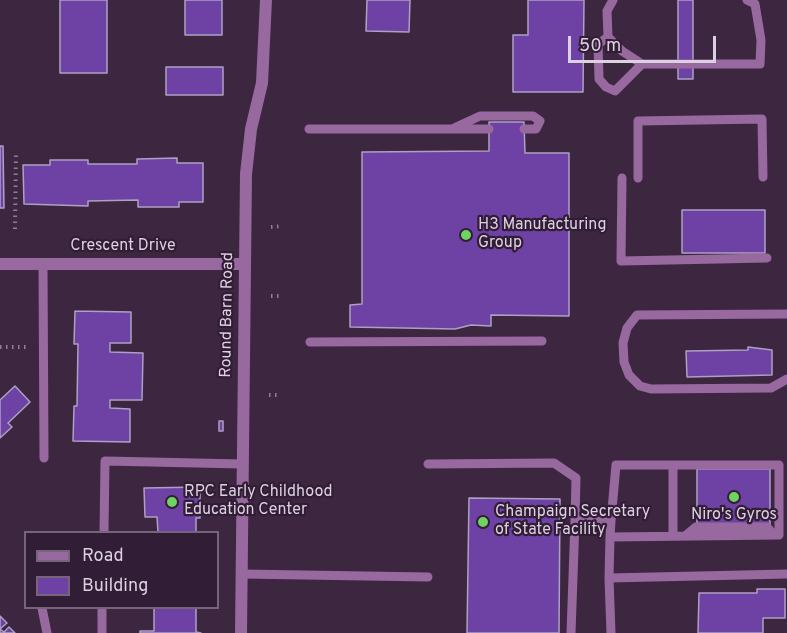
<!DOCTYPE html>
<html>
<head>
<meta charset="utf-8">
<style>
	body { margin:0 }
	#map { position:relative; width:787px; height:633px; overflow:hidden; background:#3d2740; font-family:Overpass,sans-serif }
	canvas { display:block }
	.legend { position:absolute; left:24px; top:531px; width:195px; height:78px; box-sizing:border-box; background:#321d36; border:2px solid #76657a; margin:0; padding:8px 10px; list-style:none; font-size:18px; color:#ddd0e0 }
	.legend li { display:flex; align-items:center; gap:12px; height:30px }
	.legend b { width:30px; border:2px solid #76657a }
	.scale { position:absolute; left:568px; top:36px; width:148px; height:27px; box-sizing:border-box; border:3px solid #ddd0e0; border-top:0; padding-left:8px; font-size:18px; line-height:21px; white-space:nowrap; color:#ddd0e0; -webkit-text-stroke:4px #321d36; paint-order:stroke }
</style>
</head>
<body>
<div id="map">
<canvas width="787" height="633"></canvas>
<ul class="legend">
<li><b style="height:8px;background:#97699f"></b>Road</li>
<li><b style="height:16px;background:#6e42a4"></b>Building</li>
</ul>
<div class="scale">50 m</div>
</div>
<script>
const ctx = document.querySelector('canvas').getContext('2d');
ctx.lineJoin = 'round';
function fillPath(path, color) { ctx.fillStyle = color; ctx.fill(path, 'evenodd'); }
const toPath = rows => new Path2D(rows.map(r => 'M' + r).join(''));
function stroke(path, color, width, dash) { ctx.strokeStyle = color; ctx.lineWidth = width; ctx.lineCap = dash ? 'butt' : 'round'; ctx.setLineDash(dash || []); ctx.stroke(path); }
function drawText(font, color, halo, rows, align = 'center') {
  ctx.font = font + ' Overpass,sans-serif'; ctx.lineWidth = 4.5; ctx.setLineDash([]); ctx.textBaseline = 'middle'; ctx.strokeStyle = halo; ctx.fillStyle = color; for (const [text, x, y, turn = 0] of rows) {
    ctx.save(); ctx.translate(x, y); ctx.rotate((+turn || 0) * Math.PI / 180); ctx.textAlign = isNaN(turn) ? turn : align; if (halo) ctx.strokeText(text, 0, 0); ctx.fillText(text, 0, 0); ctx.restore();
  }
}
const building = toPath([
	[60,0,107,0,107,73,60,73,60,0],
	[185,0,222,0,222,35,185,35,185,0],
	[367,0,410,0,409,32,366,31,367,0],
	[528,0,584,0,583,92,513,92,513,35,528,35,528,0],
	[678,0,693,0,693,79,678,79,678,0],
	[166,67,223,67,223,95,166,95,166,67],
	[489,122,524,122,525,153,569,153,569,316,491,315,491,326,471,325,455,329,350,327,350,305,362,304,362,152,489,151,489,122],
	[0,146,3,146,4,208,0,208,0,146],
	[177,158,177,163,203,163,203,202,179,202,179,207,138,207,138,200,88,201,88,206,24,204,23,165,50,165,50,160,88,160,88,164,137,164,137,159,177,158],
	[682,210,765,210,765,253,682,253,682,210],
	[75,311,131,312,131,343,110,343,110,352,143,353,142,400,110,400,110,408,130,409,130,442,73,441,74,406,77,406,78,344,74,344,75,311],
	[748,347,772,350,772,375,687,377,686,351,748,350,748,347],
	[15,386,30,402,8,423,12,427,0,438,0,400,15,386],
	[219,421,223,421,223,431,219,431,219,421],
	[697,469,770,469,770,525,697,525,697,469],
	[200,487,200,518,196,518,196,532,158,532,157,517,145,517,144,488,200,487],
	[469,498,560,499,559,633,467,633,469,498],
	[757,589,785,589,785,618,763,618,763,633,698,633,699,593,757,593,757,589],
	[154,608,196,608,196,632,201,633,140,633,140,631,154,631,154,608],
	[0,616,7,623,0,629,4,632,9,627,15,633,0,633,0,616]
]);
fillPath(building, '#6e42a4');
stroke(building, '#ada0c4', 1.5);
stroke(toPath([
	[271,227,283,226],
	[15,229,16,151],
	[271,296,282,296],
	[0,347,27,347],
	[269,395,281,395]
]), '#907e93', 4, [1.5, 4.5]);
stroke(toPath([
	[613,0,607,11,608,37,622,51,642,64,760,64,761,40,755,4,747,0],
	[608,37,598,44,599,79,606,87,615,91,642,64],
	[454,128,480,116,533,116,540,121,536,129,524,129],
	[309,129,489,129],
	[622,178,621,261,767,258],
	[638,178,638,121,762,119,763,177],
	[43,264,44,458],
	[787,314,637,315,627,328,623,343,624,362,629,375,640,386,651,389,771,388,787,379],
	[310,342,542,341],
	[428,464,554,463,576,478,575,521,611,521],
	[673,465,673,536],
	[104,532,105,461,242,464],
	[685,536,696,527,767,527,774,535],
	[610,537,779,535,779,465,616,465,611,521,610,537,609,578,787,574],
	[242,574,428,577],
	[609,578,611,633],
	[42,608,47,633],
	[102,633,102,608],
	[571,633,575,521]
]), '#97699f', 9);
stroke(toPath([
	[0,264,245,264],
	[241,633,246,174,251,129,262,83,266,0]
]), '#97699f', 12);
for (const [x, y, r, color] of [
	[466,235,6,"#6ed360"],
	[734,497,6,"#6ed360"],
	[172,502,6,"#6ed360"],
	[483,522,6,"#6ed360"]
]) { const dot = new Path2D(); dot.arc(x, y, r, 0, 2 * Math.PI); ctx.fillStyle = color; ctx.fill(dot); stroke(dot, '#321d36', 2); }
drawText('16px', '#ddd0e0', '#321d36', [
	["H3 Manufacturing",478,226],
	["Group",478,244],
	["RPC Early Childhood",184,493],
	["Education Center",184,511],
	["Champaign Secretary",495,513],
	["of State Facility",495,531],
	["Niro's Gyros",734,516,"center"]
], 'left');
drawText('16px', '#ddd0e0', '#321d36', [
	["Crescent Drive",123,247],
	["Round Barn Road",228,315,-89]
]);
</script>
</body>
</html>
